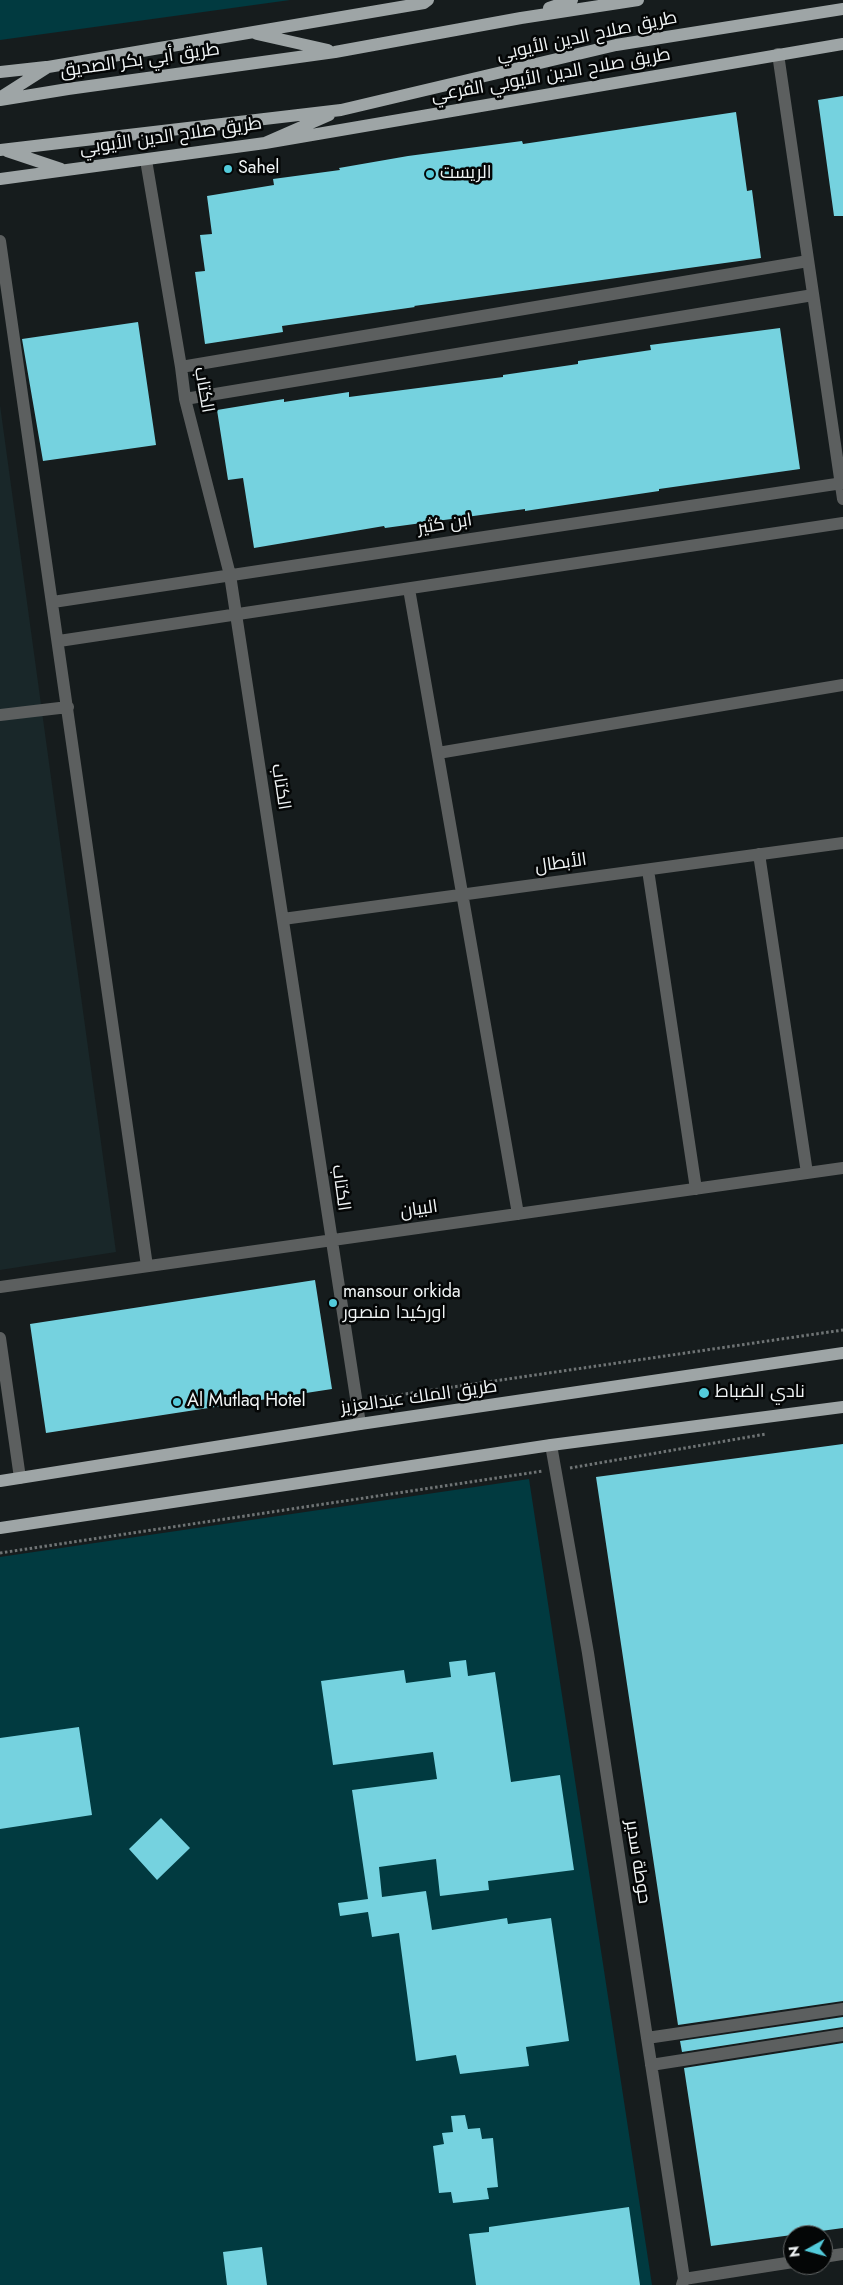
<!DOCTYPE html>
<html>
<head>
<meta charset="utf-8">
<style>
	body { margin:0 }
	#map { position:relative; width:843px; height:2285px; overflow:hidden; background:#161c1d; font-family:Jost,sans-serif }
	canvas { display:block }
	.north { position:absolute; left:783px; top:2225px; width:50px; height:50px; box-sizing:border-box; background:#040606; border:1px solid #636666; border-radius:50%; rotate:263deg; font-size:14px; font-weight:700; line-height:20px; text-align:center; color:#f1f5f6 }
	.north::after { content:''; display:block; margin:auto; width:18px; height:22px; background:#53cbdb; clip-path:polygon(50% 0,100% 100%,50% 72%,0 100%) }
</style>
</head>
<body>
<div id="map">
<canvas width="843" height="2285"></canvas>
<div class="north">N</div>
</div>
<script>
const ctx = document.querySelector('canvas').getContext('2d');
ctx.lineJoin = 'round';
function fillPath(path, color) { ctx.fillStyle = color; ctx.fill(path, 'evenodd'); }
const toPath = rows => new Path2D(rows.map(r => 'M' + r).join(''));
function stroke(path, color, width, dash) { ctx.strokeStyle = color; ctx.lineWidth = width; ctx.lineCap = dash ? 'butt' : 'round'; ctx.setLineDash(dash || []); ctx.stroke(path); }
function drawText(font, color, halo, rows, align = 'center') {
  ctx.font = font + ' Jost,Cairo,sans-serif'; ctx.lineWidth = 5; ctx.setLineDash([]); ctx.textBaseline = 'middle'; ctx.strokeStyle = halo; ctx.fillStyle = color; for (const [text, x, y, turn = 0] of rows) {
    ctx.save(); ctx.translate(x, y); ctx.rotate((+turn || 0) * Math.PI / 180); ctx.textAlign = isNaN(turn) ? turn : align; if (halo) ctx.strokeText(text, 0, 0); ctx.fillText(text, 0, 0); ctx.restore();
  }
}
fillPath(toPath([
	[0,405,116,1252,0,1270]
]), '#192729');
fillPath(toPath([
	[0,0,290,0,0,40],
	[529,1479,652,2285,0,2285,0,1557]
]), '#013a40');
fillPath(toPath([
	[843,96,843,216,834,216,818,100],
	[736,112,747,191,752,190,761,258,414,306,415,307,282,326,283,332,205,344,195,272,205,271,200,235,212,234,207,196,274,185,273,179,340,170,339,168,408,156,522,141,523,144],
	[138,322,156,445,43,461,22,339],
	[780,328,800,469,659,489,659,491,525,511,525,509,385,528,384,526,254,548,243,478,228,480,217,410,284,399,284,402,349,392,349,397,503,377,503,375,578,364,578,361,651,350,650,345],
	[315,1280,332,1389,46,1433,30,1324],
	[843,1444,843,2001,678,2025,596,1477],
	[466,1660,468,1676,495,1672,511,1782,560,1775,574,1870,488,1881,489,1890,440,1896,436,1859,379,1867,382,1897,426,1891,432,1930,507,1918,508,1924,551,1918,569,2041,526,2047,529,2066,460,2074,456,2055,416,2061,399,1933,372,1937,368,1912,340,1916,338,1903,368,1899,352,1790,437,1779,433,1752,333,1765,321,1681,404,1670,406,1683,451,1677,449,1662],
	[79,1727,92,1815,0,1829,0,1738],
	[161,1818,190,1848,157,1880,129,1849],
	[843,2017,843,2027,682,2052,680,2041],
	[843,2043,843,2228,711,2246,684,2068],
	[465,2115,468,2129,480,2128,482,2139,493,2138,498,2187,487,2188,489,2199,453,2203,451,2192,439,2193,433,2146,444,2144,442,2133,453,2132,451,2116],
	[629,2207,640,2285,476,2285,469,2234,489,2232,489,2227],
	[262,2247,267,2285,227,2285,223,2252]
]), '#75d2df');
stroke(toPath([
	[371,1399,843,1330],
	[570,1468,766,1434],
	[0,1553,543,1471]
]), '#6f7475', 3, [2.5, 2.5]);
stroke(toPath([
	[778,54,843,499],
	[146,160,181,367,185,399,230,575,360,1424],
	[0,241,147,1266],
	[181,367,808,261],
	[185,399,813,295],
	[409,589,518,1214],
	[53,602,843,483],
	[59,641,843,523],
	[0,715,68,707],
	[438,753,843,685],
	[759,854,807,1173],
	[648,870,696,1189],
	[283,919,843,843],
	[0,1287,843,1168],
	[0,1338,20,1478],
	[551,1445,588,1653,684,2279,682,2285],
	[647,2038,843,2009],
	[651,2065,843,2035],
	[823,2257,843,2254],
	[684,2279,793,2262]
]), '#5c5f5f', 12);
stroke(toPath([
	[549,8,572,0],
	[257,34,328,50],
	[0,72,46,67],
	[1,97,48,67,424,3,428,0],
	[0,100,68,89,335,52,521,18,638,0],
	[265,143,843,44],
	[0,150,341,110,616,45,843,9],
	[7,151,61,169],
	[0,179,265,143,329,115],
	[0,1481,360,1424,843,1353],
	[0,1528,551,1445,843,1407]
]), '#9ea5a6', 12);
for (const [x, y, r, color] of [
	[228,169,5,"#53cbdb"],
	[430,174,5,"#53cbdb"],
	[333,1303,5,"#53cbdb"],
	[704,1393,6,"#53cbdb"],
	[177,1402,5,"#53cbdb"]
]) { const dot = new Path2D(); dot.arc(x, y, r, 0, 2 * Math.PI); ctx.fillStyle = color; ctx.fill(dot); stroke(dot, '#040606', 2); }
drawText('18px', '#f1f5f6', '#040606', [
	["طريق صلاح الدين الأيوبي",587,37,-12],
	["طريق أبي بكر الصديق",140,61,-8],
	["طريق صلاح الدين الأيوبي الفرعي",551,76,-10],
	["طريق صلاح الدين الأيوبي",171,137,-8],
	["الكتاب",203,390,80],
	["ابن كثير",445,525,-9],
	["الكتاب",280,787,81],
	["الأبطال",561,864,-8],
	["الكتاب",340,1188,82],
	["البيان",419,1210,-8],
	["طريق الملك عبدالعزيز",419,1398,-8],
	["حوطة سدير",637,1862,81]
]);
drawText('18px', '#f1f5f6', '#040606', [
	["Sahel",238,169],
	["الريست",440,174],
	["mansour orkida",343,1293],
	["اوركيدا منصور",343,1314],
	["نادي الضباط",715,1393],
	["Al Mutlaq Hotel",187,1402]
], 'left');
</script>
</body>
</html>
